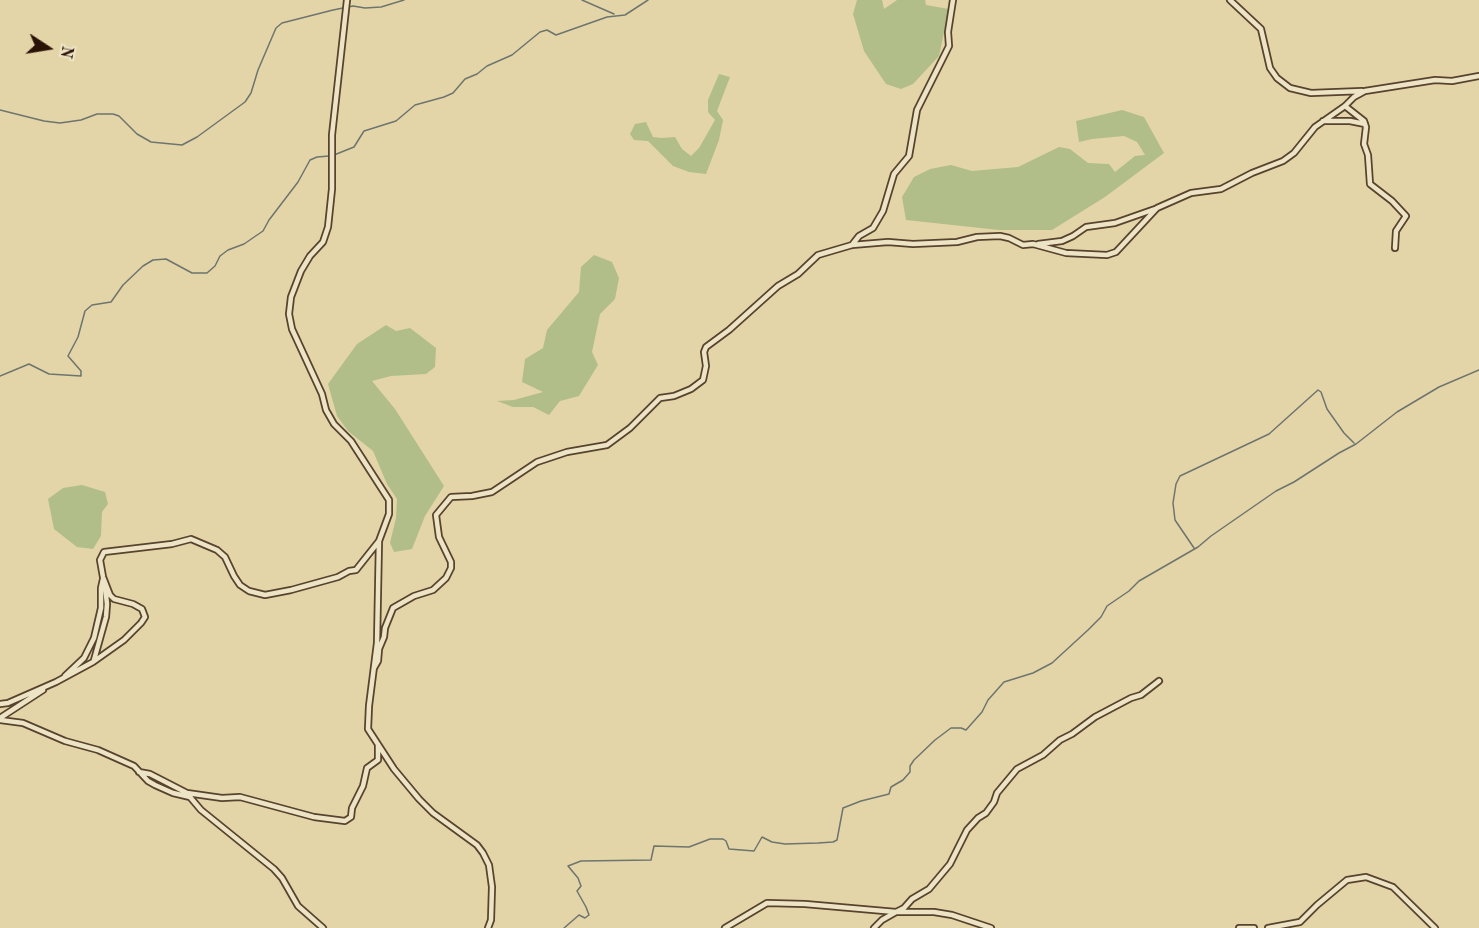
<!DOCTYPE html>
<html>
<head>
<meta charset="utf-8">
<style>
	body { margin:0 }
	#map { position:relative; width:1479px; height:928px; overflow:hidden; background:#e3d5a7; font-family:"Old Standard TT",serif }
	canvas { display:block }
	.north { position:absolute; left:18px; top:18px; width:60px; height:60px; -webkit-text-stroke:4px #ede4c6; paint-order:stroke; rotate:102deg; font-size:16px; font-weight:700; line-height:24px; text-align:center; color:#2a1206 }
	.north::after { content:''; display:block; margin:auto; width:21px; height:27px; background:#2a1206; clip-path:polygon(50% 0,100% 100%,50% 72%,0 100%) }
</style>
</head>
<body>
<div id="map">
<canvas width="1479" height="928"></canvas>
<div class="north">N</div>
</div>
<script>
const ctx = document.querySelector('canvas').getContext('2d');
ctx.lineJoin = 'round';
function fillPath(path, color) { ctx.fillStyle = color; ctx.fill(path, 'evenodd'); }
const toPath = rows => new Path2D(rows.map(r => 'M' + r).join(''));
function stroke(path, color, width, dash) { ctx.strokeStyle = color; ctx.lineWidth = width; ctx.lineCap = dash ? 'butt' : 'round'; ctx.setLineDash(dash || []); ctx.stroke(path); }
fillPath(toPath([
	[857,0,882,0,884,9,897,0,925,0,926,5,949,9,939,56,913,84,901,89,886,84,864,51,853,14],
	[719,74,730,77,717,111,723,120,719,140,706,174,689,172,673,166,648,141,634,140,630,134,635,124,646,122,653,137,661,138,675,137,682,149,691,156,699,148,715,120,708,112,708,100],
	[1122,110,1144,117,1164,153,1105,197,1052,230,999,230,906,220,902,197,914,177,930,169,951,165,972,171,1018,167,1059,147,1070,149,1088,163,1109,164,1115,172,1135,156,1145,155,1137,142,1124,136,1092,139,1079,142,1076,121],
	[594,255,612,262,619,278,615,299,600,314,592,352,598,365,579,396,560,401,549,415,533,407,513,407,497,401,514,400,543,392,522,382,525,359,543,348,547,330,579,292,581,267],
	[386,325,396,331,410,328,436,348,435,367,426,374,391,376,372,381,395,409,444,486,425,516,412,549,394,552,390,543,396,518,397,499,387,484,373,451,348,431,337,416,328,384,357,344],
	[82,485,105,492,108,504,102,512,101,536,93,549,77,547,54,529,48,499,63,488]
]), '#b1be89');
stroke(toPath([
	[582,0,614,14],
	[0,110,44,121,60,123,81,120,97,114,113,114,119,116,137,134,151,142,182,145,197,137,245,102,251,93,258,70,276,28,282,23,333,10,353,6,365,8,381,7,404,0],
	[334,155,354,147,364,131,396,121,415,105,444,97,453,93,465,79,477,74,487,66,512,55,540,32,547,30,556,35,607,17,625,15,648,0],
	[0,376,29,364,49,374,81,376,81,371,68,356,78,337,85,311,92,305,111,302,123,285,143,266,153,260,166,259,192,273,207,273,215,266,220,256,228,250,244,244,263,231,269,220,298,182,310,160,317,157,329,156],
	[1194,548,1175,520,1173,503,1176,484,1180,476,1269,434,1318,390,1321,392,1327,409,1344,433,1354,443],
	[564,928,579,915,585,918,589,915,586,907,577,891,581,886,578,878,568,866,581,861,651,860,654,846,689,847,710,839,723,839,726,841,729,849,754,851,762,837,772,842,785,844,818,843,833,842,837,840,843,808,861,801,889,794,891,787,903,780,910,772,910,766,914,760,935,740,951,728,961,728,966,730,982,712,988,700,1004,682,1033,673,1052,663,1088,630,1101,617,1107,606,1129,591,1139,581,1198,547,1211,536,1276,491,1294,482,1339,453,1356,444,1397,412,1439,387,1479,370]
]), '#6e746e', 1.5);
const minor = toPath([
	[347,0,332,135,332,189,328,227,323,242,310,256,301,271,291,297,289,314,292,329,322,394,326,410,334,424,351,441,389,500,389,514,379,541,377,643,369,706,368,729,394,769,419,799,433,813,477,845,483,853,489,865,492,887,491,920,488,928],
	[1230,0,1261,29,1270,68,1277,78,1290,88,1311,93,1362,91],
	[1345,106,1364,121,1366,127,1364,144,1368,155,1370,184,1392,201,1406,216,1396,231,1395,248],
	[1323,121,1350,121,1365,124],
	[1038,244,1062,241,1073,236,1086,227,1115,223,1155,209],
	[852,245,859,236,873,228,883,211,894,174,909,156,917,110,949,46,948,32,953,0],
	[94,660,106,617,107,604,105,586],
	[374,668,378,661,379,649,384,637,385,628,393,608,414,596,433,590,446,578,451,568,451,562,439,537,436,515,451,497,472,496,492,492,537,462,567,452,607,445,630,428,660,398,674,396,691,389,703,380,706,366,704,352,706,347,729,330,778,286,798,274,818,255,852,245,888,242,913,244,957,242,977,237,1000,236,1009,238,1023,245,1033,244,1066,253,1107,255,1116,252,1157,208,1191,193,1221,189,1252,173,1283,161,1294,153,1315,127,1345,106,1354,97,1365,91,1435,80,1452,81,1479,76],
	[65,676,84,658,94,638,101,608,101,588,103,579],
	[0,704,8,703,56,682,93,662,124,640,141,623,145,617,142,609,133,604,114,599,110,595,103,577,100,560,104,552,172,544,191,539,217,550,225,557,234,576,240,585,249,591,265,595,291,590,338,577,349,571,356,570,379,541],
	[0,718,43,690],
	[0,720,23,723,65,741,98,750,134,766,148,781,155,785,173,793,190,797,201,810,274,869,282,878,298,906,323,928],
	[139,772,150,774,187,793,222,798,240,797,314,817,345,821,351,817,352,808,363,786,367,768,378,760,378,745],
	[725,928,767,903,805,904,896,912,904,908,912,899,929,889,950,864,967,830,978,818,986,813,994,802,997,793,1017,769,1043,755,1060,740,1072,734,1095,717,1131,698,1141,695,1159,681],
	[874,928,882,920,896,912,934,912,952,915,991,928],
	[1239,928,1254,928],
	[1268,928,1300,922,1317,905,1347,880,1366,877,1393,887,1435,928]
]);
stroke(minor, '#58432e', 8);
stroke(minor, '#ede4c6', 4.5);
</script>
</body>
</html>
